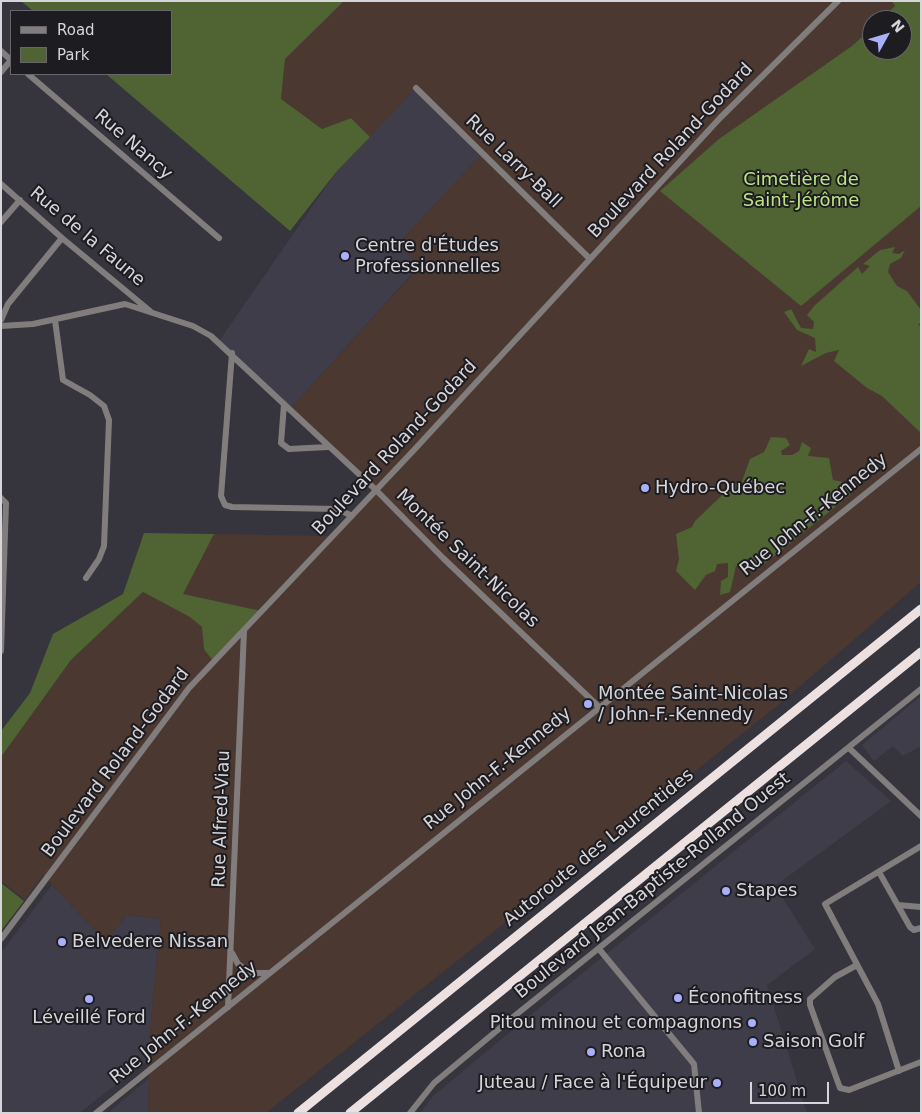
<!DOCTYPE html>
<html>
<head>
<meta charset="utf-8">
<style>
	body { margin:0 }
	#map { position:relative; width:922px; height:1114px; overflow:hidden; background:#36343c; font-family:"DejaVu Sans",sans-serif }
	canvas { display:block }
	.frame { position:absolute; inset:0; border:2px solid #d6d5da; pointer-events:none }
	.legend { position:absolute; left:10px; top:10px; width:162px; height:65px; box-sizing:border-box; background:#1d1c20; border:1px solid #67666a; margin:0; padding:6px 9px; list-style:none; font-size:15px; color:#d6d5da }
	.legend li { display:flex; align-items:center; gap:10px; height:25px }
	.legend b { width:25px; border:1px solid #67666a }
	.north { position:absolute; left:862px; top:10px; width:50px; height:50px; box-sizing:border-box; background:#1d1c20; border:1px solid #67666a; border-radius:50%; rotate:51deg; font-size:14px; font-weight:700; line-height:20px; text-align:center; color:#d6d5da }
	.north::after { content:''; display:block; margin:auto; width:18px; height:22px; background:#a8b0fc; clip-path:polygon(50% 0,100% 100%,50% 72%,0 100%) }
	.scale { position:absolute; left:750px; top:1082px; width:79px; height:22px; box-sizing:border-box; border:2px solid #d6d5da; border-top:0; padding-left:6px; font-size:15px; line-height:18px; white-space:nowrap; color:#d6d5da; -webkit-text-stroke:4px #1d1c20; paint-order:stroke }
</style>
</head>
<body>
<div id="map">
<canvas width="922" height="1114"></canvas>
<div class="frame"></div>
<ul class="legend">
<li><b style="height:6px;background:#827d7d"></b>Road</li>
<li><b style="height:14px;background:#4f6333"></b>Park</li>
</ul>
<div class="north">N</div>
<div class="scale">100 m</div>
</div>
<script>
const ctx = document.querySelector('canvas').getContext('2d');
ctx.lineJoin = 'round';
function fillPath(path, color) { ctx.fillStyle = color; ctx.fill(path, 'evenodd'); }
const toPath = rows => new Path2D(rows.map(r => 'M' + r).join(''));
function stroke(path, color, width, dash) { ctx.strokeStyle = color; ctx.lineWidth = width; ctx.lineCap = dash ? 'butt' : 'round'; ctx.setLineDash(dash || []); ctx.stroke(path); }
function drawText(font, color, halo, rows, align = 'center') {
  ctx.font = font + ' "DejaVu Sans",sans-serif'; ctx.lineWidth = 4; ctx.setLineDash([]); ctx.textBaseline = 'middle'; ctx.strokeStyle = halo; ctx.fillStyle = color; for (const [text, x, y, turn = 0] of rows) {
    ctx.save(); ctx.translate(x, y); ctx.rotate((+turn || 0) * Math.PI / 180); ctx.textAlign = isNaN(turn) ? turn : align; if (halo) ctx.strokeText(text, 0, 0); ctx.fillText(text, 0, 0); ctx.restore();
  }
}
fillPath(toPath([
	[416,88,480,156,398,244,420,265,291,408,219,341,337,171],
	[921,696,921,746,903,756,893,746,874,761,862,745],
	[846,761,891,801,775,886,815,949,767,985,807,1113,420,1113,433,1096,528,1017],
	[52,885,105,941,127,915,161,919,147,1061,79,1113,1,1113,1,953],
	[149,1078,148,1113,108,1113]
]), '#403d4b');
fillPath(toPath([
	[344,1,921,1,921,582,777,706,266,1113,148,1113,149,1078,147,1061,161,919,127,915,105,941,43,875,25,900,1,881,1,757,71,660,143,592,173,608,214,534,328,536,376,490,291,408,420,266,398,244,480,156,416,88,370,137,351,118,322,129,281,100,285,59],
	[872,20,902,20,902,50,872,50]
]), '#4b3830');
fillPath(toPath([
	[21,1,344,1,285,59,281,99,322,129,351,118,370,137,337,171,290,231,106,74,171,74,171,11,33,11],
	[892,1,921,1,921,206,801,306,660,191,719,139,852,46,872,28,872,50,902,50,902,20,880,20,895,6],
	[895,247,892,253,899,254,905,250,901,258,890,264,888,272,897,286,907,291,921,310,921,322,918,325,921,326,921,433,882,396,867,388,834,361,839,350,826,353,801,366,809,349,816,352,815,338,797,330,784,312,791,309,801,328,813,329,814,322,807,315,814,306,858,267,862,274,870,266,863,264,880,250],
	[771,437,786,438,790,445,781,451,782,455,792,455,799,451,802,442,811,448,808,456,829,458,833,480,844,482,850,495,758,569,736,566,730,592,720,595,721,581,728,577,728,563,717,564,715,571,706,575,695,590,676,571,679,559,676,534,692,527,695,521,735,483,742,481,750,459,764,452],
	[144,533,214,534,183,594,261,611,213,661,204,649,202,627,190,617,143,592,71,660,1,757,1,731,30,693,53,634,123,594],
	[1,883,24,901,1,931]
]), '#4f6333');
stroke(toPath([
	[1,51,11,60],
	[1,72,11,60],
	[28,74,219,238],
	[416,88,590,259],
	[1,184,62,238,150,311],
	[1,222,20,200],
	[1,320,8,304,62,238],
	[55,320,63,380,90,395,104,406,109,420,104,546,99,559,86,578],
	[1,326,33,324,125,304,193,326,211,336,376,490,443,558,599,707],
	[232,353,221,496,225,505,232,507,338,509,352,516],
	[284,404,281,443,289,449,328,447],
	[1,498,6,503,1,651],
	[849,748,921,816],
	[879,872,910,927,914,930,921,928],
	[898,905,921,907],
	[1,939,189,688,414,450,720,118,838,1],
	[599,949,694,1064,699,1113],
	[232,953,238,964,250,973,269,973],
	[857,965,835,977,810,999,810,1005,840,1088,849,1090,921,1062],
	[228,1007,244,631],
	[899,1071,878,1004,825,904,921,846],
	[96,1113,921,449],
	[410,1113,434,1083,512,1018,921,689]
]), '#827d7d', 6);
stroke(toPath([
	[298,1113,921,609],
	[350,1113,921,652]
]), '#ede0e0', 9);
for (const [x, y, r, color] of [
	[345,256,5,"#a8b0fc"],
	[645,488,5,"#a8b0fc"],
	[588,704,5,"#a8b0fc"],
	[726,891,5,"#a8b0fc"],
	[62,942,5,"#a8b0fc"],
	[678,998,5,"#a8b0fc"],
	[89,999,5,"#a8b0fc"],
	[752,1023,5,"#a8b0fc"],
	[753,1042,5,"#a8b0fc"],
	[591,1052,5,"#a8b0fc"],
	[717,1083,5,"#a8b0fc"]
]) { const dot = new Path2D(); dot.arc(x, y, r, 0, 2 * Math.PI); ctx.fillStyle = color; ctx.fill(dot); stroke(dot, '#1d1c20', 2); }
drawText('18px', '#d6d5da', '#1d1c20', [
	["Rue Nancy",133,145,41],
	["Boulevard Roland-Godard",671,151,-47],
	["Rue Larry-Ball",513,162,44],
	["Rue de la Faune",87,237,40],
	["Boulevard Roland-Godard",395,448,-47],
	["Rue John-F.-Kennedy",814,515,-39],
	["Montée Saint-Nicolas",467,559,44],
	["Boulevard Roland-Godard",116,763,-53],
	["Rue John-F.-Kennedy",498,769,-39],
	["Rue Alfred-Viau",222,819,-88],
	["Autoroute des Laurentides",599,848,-39],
	["Boulevard Jean-Baptiste-Rolland Ouest",653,886,-39],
	["Rue John-F.-Kennedy",184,1023,-39]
]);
drawText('18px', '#bce485', '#1d1c20', [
	["Cimetière de",801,180],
	["Saint-Jérôme",801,201]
]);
drawText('18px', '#d6d5da', '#1d1c20', [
	["Centre d'Études",355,246],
	["Professionnelles",355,267],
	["Hydro-Québec",655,488],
	["Montée Saint-Nicolas",598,694],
	["/ John-F.-Kennedy",598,715],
	["Stapes",736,891],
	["Belvedere Nissan",72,942],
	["Éconofitness",688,998],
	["Léveillé Ford",89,1018,"center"],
	["Pitou minou et compagnons",742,1023,"right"],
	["Saison Golf",763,1042],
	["Rona",601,1052],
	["Juteau / Face à l'Équipeur",707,1083,"right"]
], 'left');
</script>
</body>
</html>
